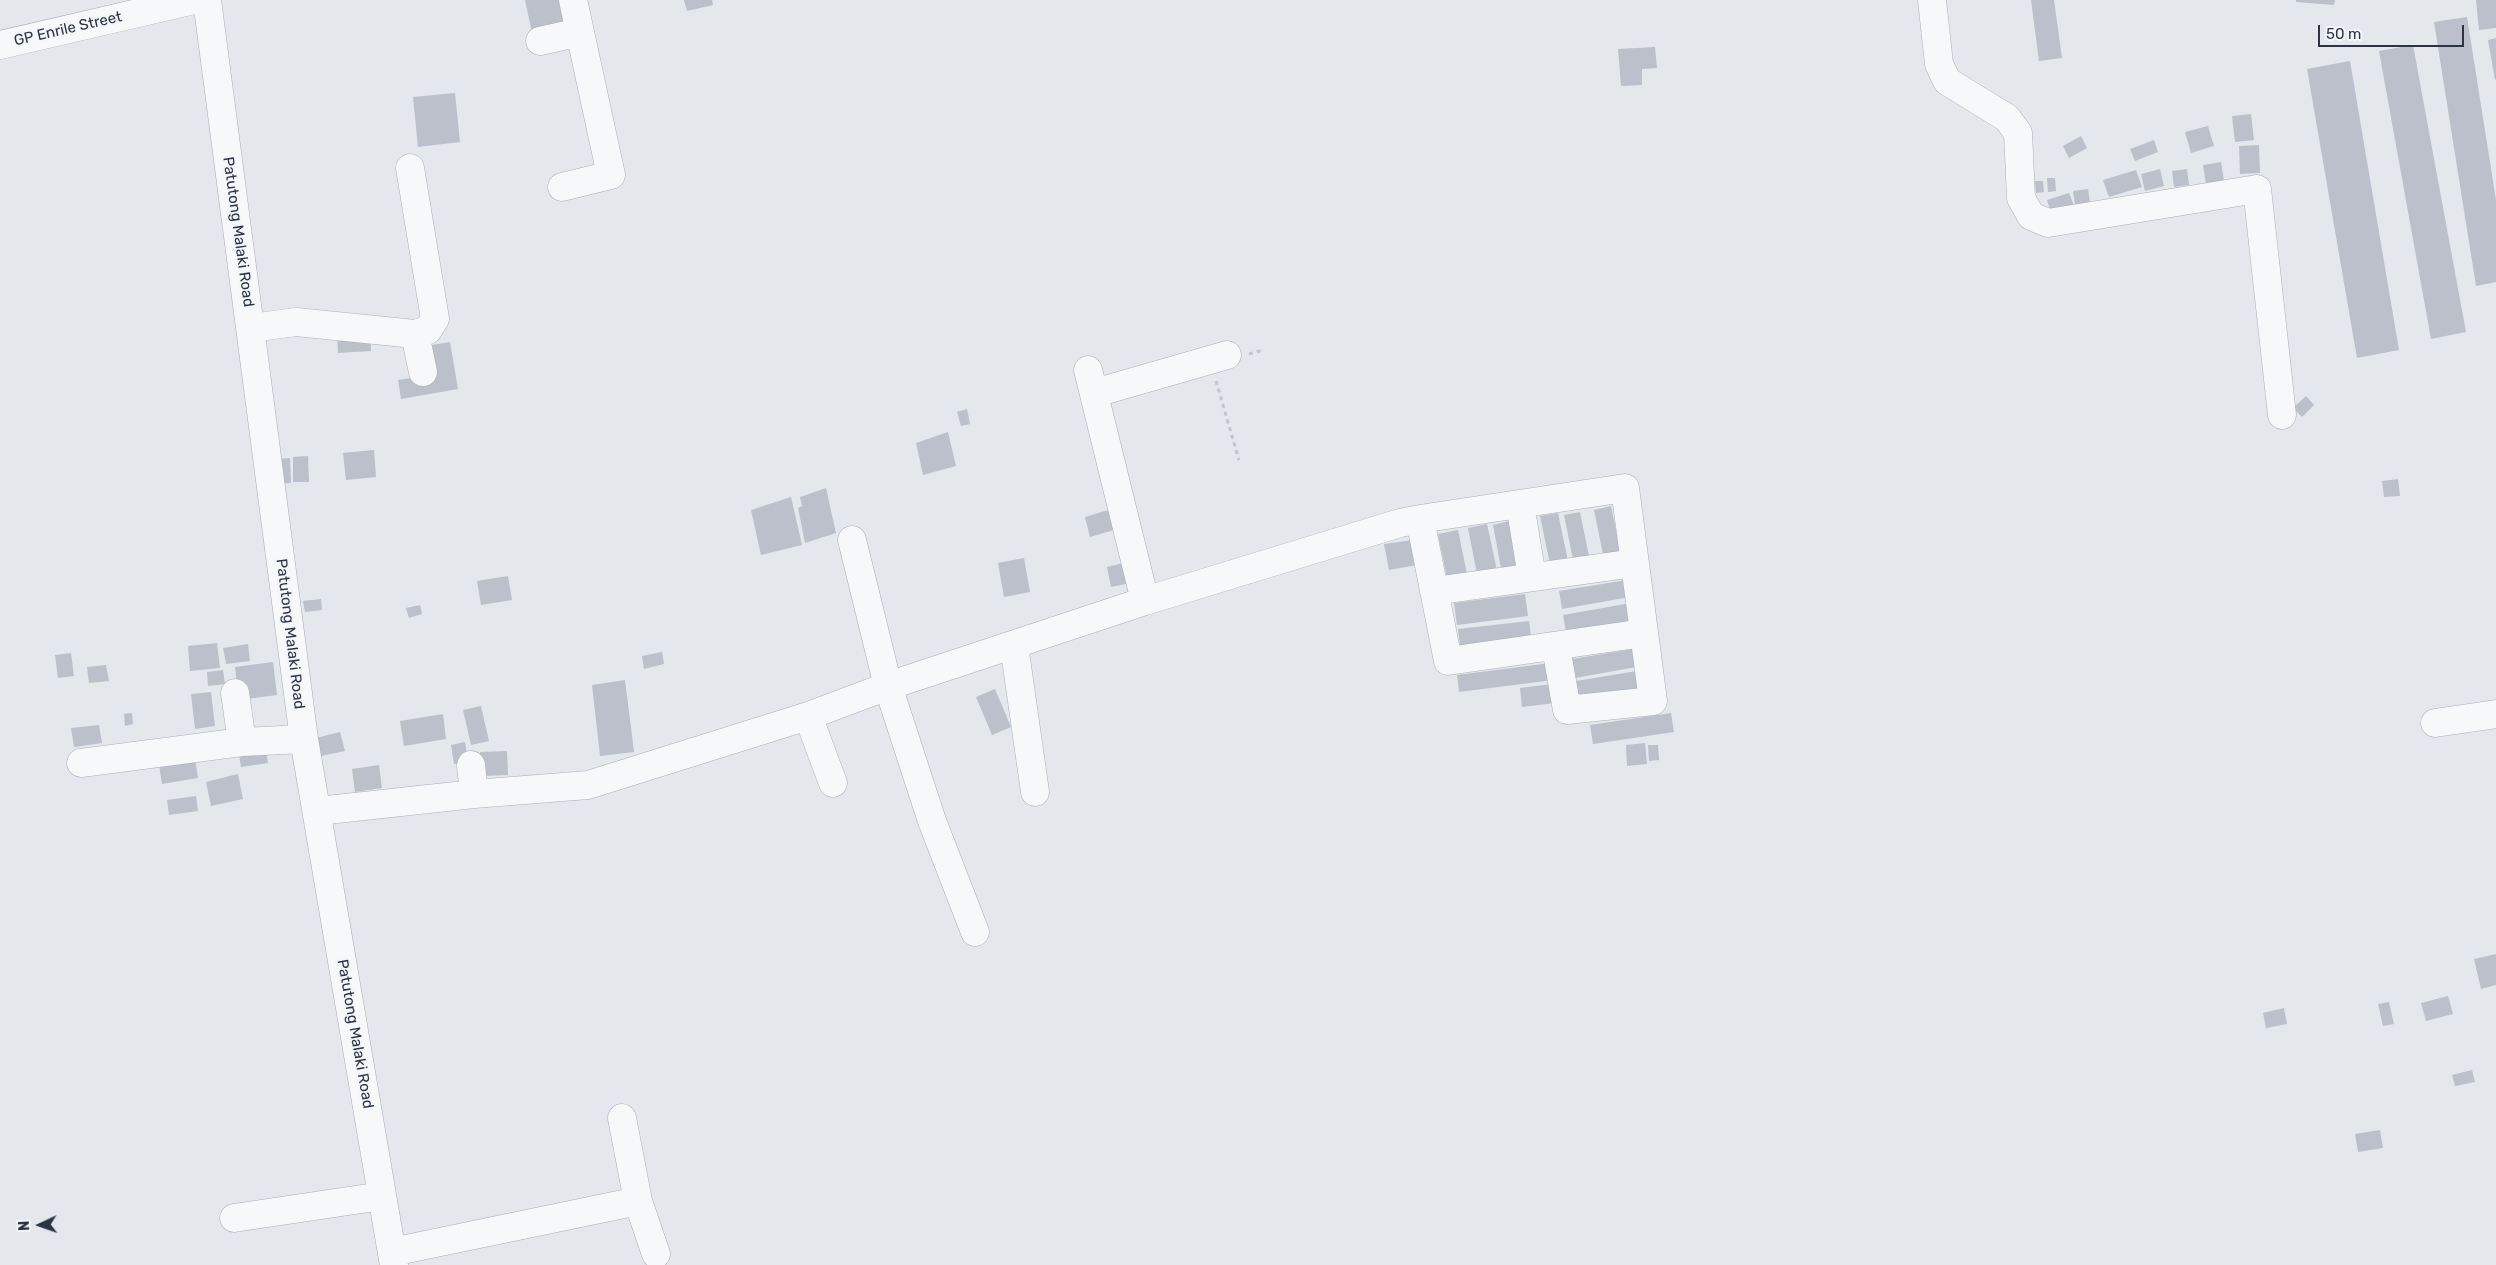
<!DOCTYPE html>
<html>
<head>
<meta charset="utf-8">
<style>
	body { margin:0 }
	#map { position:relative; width:2496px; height:1265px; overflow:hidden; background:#e4e7ec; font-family:Rubik,sans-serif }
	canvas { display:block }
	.north { position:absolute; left:15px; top:1200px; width:50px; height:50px; -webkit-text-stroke:4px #f4f6f9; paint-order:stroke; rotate:267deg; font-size:14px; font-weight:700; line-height:20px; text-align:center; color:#2b3445 }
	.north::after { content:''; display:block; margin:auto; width:18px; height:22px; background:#2b3445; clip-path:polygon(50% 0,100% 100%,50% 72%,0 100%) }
	.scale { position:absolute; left:2318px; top:25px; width:146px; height:22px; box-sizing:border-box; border:2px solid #2b3445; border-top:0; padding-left:6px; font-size:15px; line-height:18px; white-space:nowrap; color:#2b3445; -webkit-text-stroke:4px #f4f6f9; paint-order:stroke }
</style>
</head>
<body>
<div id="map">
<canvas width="2496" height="1265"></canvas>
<div class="north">N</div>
<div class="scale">50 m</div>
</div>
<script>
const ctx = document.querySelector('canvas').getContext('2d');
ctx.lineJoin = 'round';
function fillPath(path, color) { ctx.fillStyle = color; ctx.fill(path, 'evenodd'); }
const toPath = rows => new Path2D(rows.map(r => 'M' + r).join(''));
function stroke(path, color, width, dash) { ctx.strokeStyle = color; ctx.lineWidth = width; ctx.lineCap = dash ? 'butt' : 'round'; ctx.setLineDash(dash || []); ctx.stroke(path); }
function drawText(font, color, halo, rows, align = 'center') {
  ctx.font = font + ' Rubik,sans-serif'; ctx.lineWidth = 4.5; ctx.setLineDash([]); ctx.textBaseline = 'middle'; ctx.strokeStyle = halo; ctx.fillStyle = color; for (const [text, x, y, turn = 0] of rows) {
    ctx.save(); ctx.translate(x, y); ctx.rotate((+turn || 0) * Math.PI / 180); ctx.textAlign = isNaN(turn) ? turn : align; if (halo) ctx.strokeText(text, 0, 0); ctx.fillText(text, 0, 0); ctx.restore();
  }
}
fillPath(toPath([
	[525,0,559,0,564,27,532,33],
	[684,0,712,0,713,5,687,11],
	[2031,0,2054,0,2062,58,2039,61],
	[2296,0,2335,0,2334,5,2296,2],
	[2476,0,2496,0,2496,28,2479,30],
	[2467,17,2496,200,2496,282,2476,286,2434,22],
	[2496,38,2496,79,2495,80,2488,40],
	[2413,45,2466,332,2431,339,2379,51],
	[1655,47,1657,68,1642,69,1642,85,1621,86,1618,49],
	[2350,61,2399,350,2357,358,2307,69],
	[455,93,460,142,418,147,413,97],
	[2251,114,2254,140,2235,142,2232,116],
	[2208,126,2214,146,2191,153,2185,132],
	[2081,136,2087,148,2069,158,2063,146],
	[2154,140,2158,152,2135,161,2130,149],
	[2259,145,2260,173,2240,174,2239,146],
	[2221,162,2224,181,2206,184,2203,165],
	[2160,169,2164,186,2145,191,2141,174],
	[2187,169,2189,185,2174,187,2172,171],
	[2136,170,2142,187,2109,197,2103,180],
	[2047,178,2055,178,2056,191,2048,192],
	[2035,181,2043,181,2044,192,2036,193],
	[2088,189,2090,203,2075,205,2073,191],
	[2069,193,2074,206,2051,213,2047,200],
	[370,329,371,351,338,353,337,331],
	[450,342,458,389,401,399,398,380,437,374,432,345],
	[2306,396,2314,405,2302,417,2293,408],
	[967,409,970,424,961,426,957,412],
	[948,432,956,466,923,475,916,443],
	[374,450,376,477,346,480,343,453],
	[308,456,309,482,293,482,293,457],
	[290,458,291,483,273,484,273,459],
	[2398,479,2400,496,2384,497,2382,481],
	[826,488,836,533,805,543,798,508,802,506,800,497],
	[791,497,802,545,761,555,751,510],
	[1611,506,1621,555,1604,559,1594,510],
	[1115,508,1121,528,1090,537,1085,517],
	[1580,512,1590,561,1574,564,1564,515],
	[1558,513,1568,561,1550,564,1540,516],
	[1509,521,1519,570,1502,574,1493,525],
	[1487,524,1498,575,1478,579,1468,528],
	[1458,530,1468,579,1448,583,1438,534],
	[1413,540,1417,565,1389,570,1384,544],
	[1024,558,1030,592,1004,597,998,563],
	[1131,561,1135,582,1111,587,1107,567],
	[508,576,512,600,481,605,477,581],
	[1627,580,1630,597,1562,609,1559,591],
	[1525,594,1528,616,1457,625,1454,603],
	[321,599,322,610,305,612,303,601],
	[1631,603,1635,626,1567,637,1563,615],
	[420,605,422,614,409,618,406,608],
	[1529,621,1532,645,1461,654,1458,629],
	[217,643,220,668,190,671,188,646],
	[248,644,250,661,226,664,223,648],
	[1639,648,1642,666,1575,678,1572,659],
	[662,652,664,664,644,669,642,656],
	[71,653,74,676,58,678,55,655],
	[273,662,277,695,239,700,235,667],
	[1551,663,1553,680,1459,692,1457,675],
	[106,665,109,681,89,683,87,667],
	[223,670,225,684,208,686,207,672],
	[1643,670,1647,692,1580,703,1576,681],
	[625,680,634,752,600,756,592,685],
	[1552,684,1555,703,1522,707,1520,688],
	[995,689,1011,727,992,735,976,697],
	[211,692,215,726,195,729,191,694],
	[481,706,489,741,471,745,463,710],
	[132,713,133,724,125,726,124,714],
	[1671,713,1674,732,1593,744,1590,725],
	[443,714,446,739,404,746,400,721],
	[99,725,102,743,74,747,71,728],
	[340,732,345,751,321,756,316,738],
	[465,742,468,762,454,764,451,745],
	[1645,743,1647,764,1627,766,1626,745],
	[265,744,268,763,241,767,238,748],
	[1648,745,1658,745,1659,760,1649,761],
	[507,751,508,775,481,776,480,752],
	[195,759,198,778,162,784,159,765],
	[379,765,382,788,355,792,352,769],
	[238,774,243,799,211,806,206,782],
	[196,796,198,811,169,815,167,800],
	[2496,954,2496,985,2481,989,2474,959],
	[2448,996,2453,1014,2426,1021,2421,1003],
	[2389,1002,2394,1024,2383,1026,2378,1004],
	[2284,1008,2287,1024,2266,1028,2263,1013],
	[2472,1070,2475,1082,2455,1086,2452,1075],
	[2380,1130,2383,1148,2358,1152,2355,1134]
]), '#bbc0ca');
const minor = toPath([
	[207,0,304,739,394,1265],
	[1932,0,1939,64,1947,81,2007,118,2018,133,2021,198,2031,216,2048,223,2257,189,2282,415],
	[540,41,580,32],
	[0,45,194,0],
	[562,187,611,175,573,0],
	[251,328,296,322,415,334,428,330,435,319,410,168],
	[415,334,423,372],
	[1088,370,1145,601],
	[1095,393,1227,355],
	[1520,504,1532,577],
	[1420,519,1625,488,1653,701,1567,710,1556,647],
	[852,540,888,686,932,821,975,932],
	[1434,591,1635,563],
	[1014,645,1035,792],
	[235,693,242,742],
	[808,716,833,783],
	[2435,723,2496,714],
	[81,763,242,742,304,739],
	[471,765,474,794],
	[318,811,474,794,588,785,808,716,888,686,1145,601,1400,523,1420,519,1448,661,1644,633],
	[622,1118,638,1201,656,1254],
	[234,1218,382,1196],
	[392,1252,638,1201]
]);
stroke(minor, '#a9aeb7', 29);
stroke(toPath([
	[1249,354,1263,350],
	[1216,381,1239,460]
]), '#c2c5cb', 3, [4, 4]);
stroke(minor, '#f7f8fa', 28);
drawText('15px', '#2b3445', '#f4f6f9', [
	["GP Enrile Street",68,29,-13],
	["Patutong Malaki Road",238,232,82],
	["Patutong Malaki Road",290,634,83],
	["Patutong Malaki Road",355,1034,80]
]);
</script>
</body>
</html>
